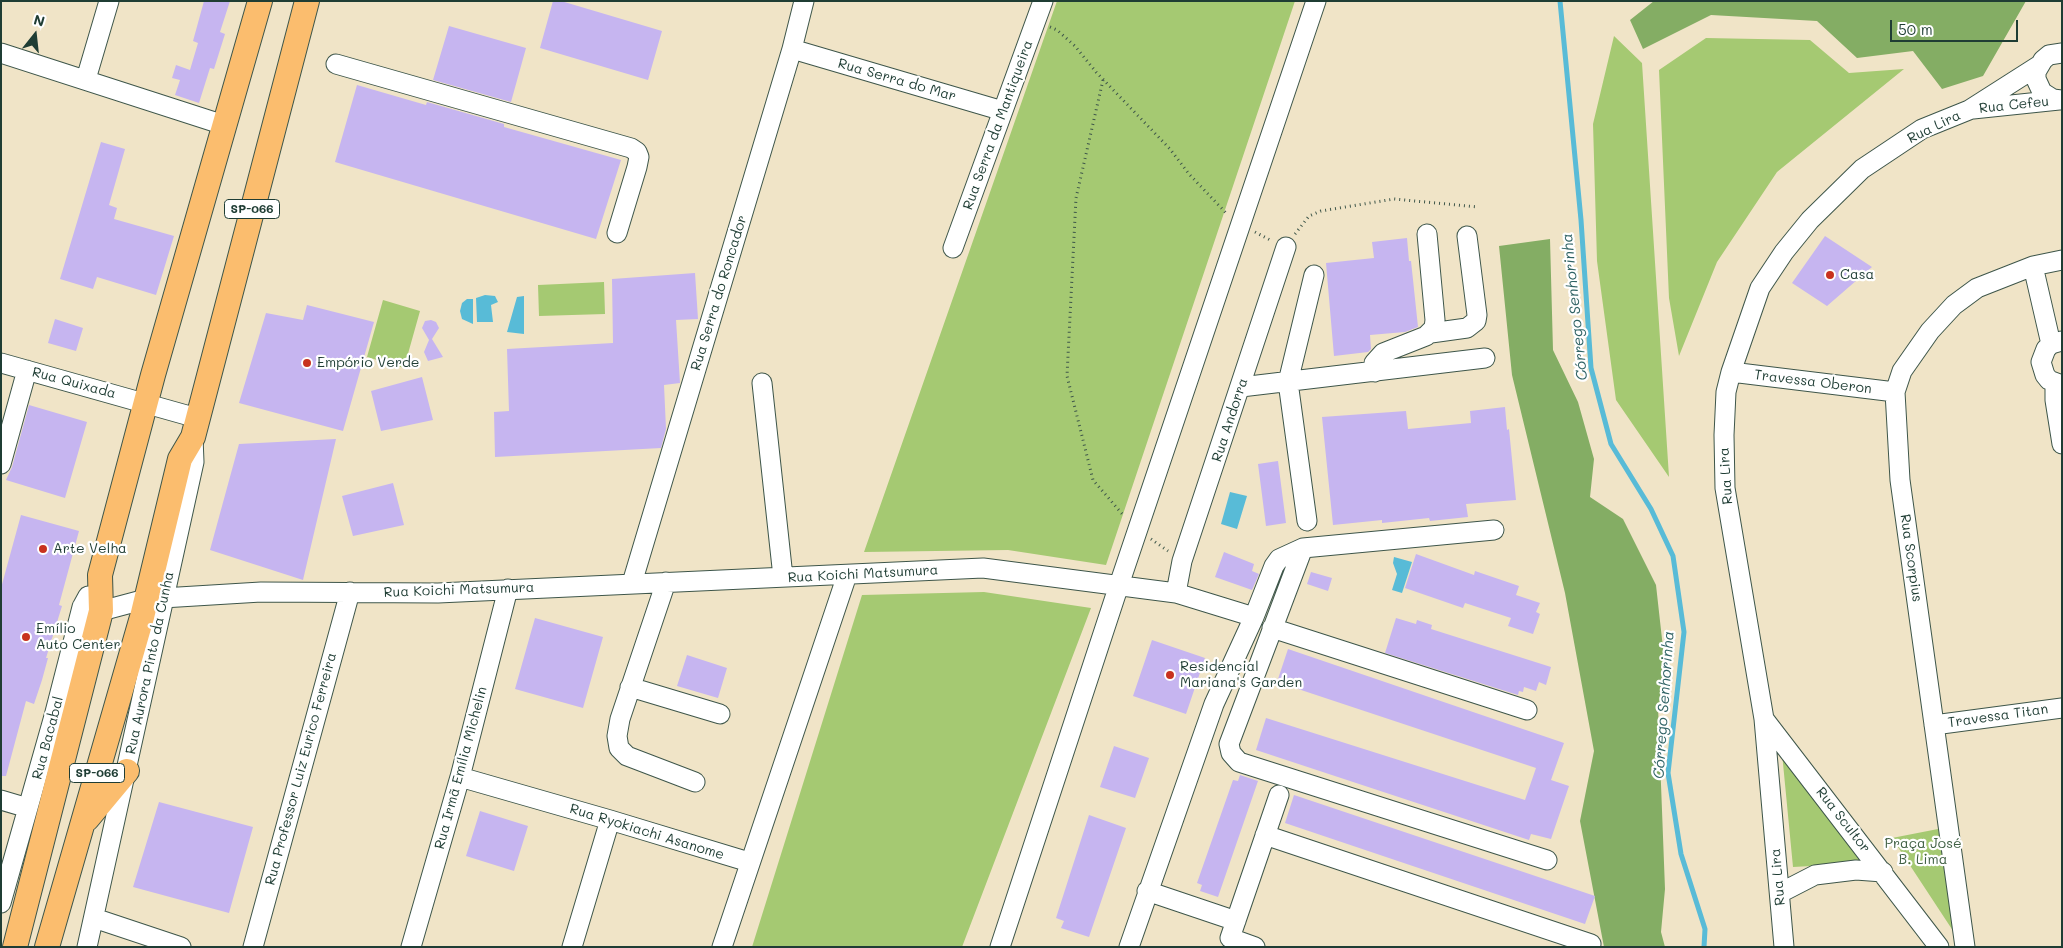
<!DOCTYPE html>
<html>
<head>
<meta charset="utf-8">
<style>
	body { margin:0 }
	#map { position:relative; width:2063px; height:948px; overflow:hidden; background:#f0e4c7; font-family:Mali,sans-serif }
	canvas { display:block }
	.frame { position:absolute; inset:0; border:2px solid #1f3d34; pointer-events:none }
	.north { position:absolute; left:10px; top:10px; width:50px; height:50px; -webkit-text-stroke:4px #fff; paint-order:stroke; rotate:16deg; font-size:14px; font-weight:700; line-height:20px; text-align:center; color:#1f3d34 }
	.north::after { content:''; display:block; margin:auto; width:18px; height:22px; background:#1f3d34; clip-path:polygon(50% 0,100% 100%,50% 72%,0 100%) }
	.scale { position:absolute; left:1890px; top:20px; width:128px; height:22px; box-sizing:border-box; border:2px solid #1f3d34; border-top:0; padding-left:6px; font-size:15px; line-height:18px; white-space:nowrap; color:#1f3d34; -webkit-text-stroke:4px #fff; paint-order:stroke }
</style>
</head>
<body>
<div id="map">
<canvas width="2063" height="948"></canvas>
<div class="frame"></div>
<div class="north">N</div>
<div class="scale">50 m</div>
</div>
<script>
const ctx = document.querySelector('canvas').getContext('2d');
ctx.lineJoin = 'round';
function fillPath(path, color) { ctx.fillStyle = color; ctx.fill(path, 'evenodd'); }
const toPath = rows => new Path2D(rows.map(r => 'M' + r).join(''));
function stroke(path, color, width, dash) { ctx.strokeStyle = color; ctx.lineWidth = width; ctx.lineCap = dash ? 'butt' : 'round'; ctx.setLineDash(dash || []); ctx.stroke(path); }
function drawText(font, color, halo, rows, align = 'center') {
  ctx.font = font + ' Mali,sans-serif'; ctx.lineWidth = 4.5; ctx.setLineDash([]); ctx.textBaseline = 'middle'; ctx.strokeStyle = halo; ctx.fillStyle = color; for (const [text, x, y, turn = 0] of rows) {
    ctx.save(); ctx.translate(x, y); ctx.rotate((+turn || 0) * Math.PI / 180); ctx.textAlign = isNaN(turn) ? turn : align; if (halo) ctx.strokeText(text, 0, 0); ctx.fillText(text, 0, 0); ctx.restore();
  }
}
fillPath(toPath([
	[1057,1,1295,1,1106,565,1008,550,864,552],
	[1614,36,1642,63,1669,477,1616,400,1597,261,1593,124],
	[1706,38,1810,40,1849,73,1904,69,1777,172,1717,262,1679,356,1669,298,1659,70],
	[604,282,605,314,539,316,538,285],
	[383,300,420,311,404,368,367,357],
	[984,592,1091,608,962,947,752,947,862,595],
	[1782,753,1866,863,1793,867],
	[1938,829,1961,943,1892,838]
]), '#a5c972');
fillPath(toPath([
	[1654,1,2026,1,1983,76,1942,89,1913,51,1857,58,1817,21,1711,15,1643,49,1630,20],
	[1550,239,1553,350,1578,402,1594,459,1590,497,1623,519,1656,585,1667,684,1658,706,1665,889,1661,932,1665,947,1604,947,1580,821,1594,751,1565,593,1512,375,1499,246]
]), '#84ad64');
fillPath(toPath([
	[485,295,495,296,498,302,491,305,493,322,477,322,476,298],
	[524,296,524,334,507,332,517,297],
	[467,299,473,299,473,324,462,319,460,311,462,303],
	[1230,492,1247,496,1237,529,1221,524],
	[1394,557,1412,562,1402,593,1392,590,1397,574,1393,563]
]), '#58bbd7');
stroke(toPath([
	[1560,1,1581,220,1591,368,1611,444,1651,509,1673,556,1684,632,1668,773,1681,854,1705,929,1704,947]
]), '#58bbd7', 5);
fillPath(toPath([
	[204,1,230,1,220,32,225,34,214,69,210,68,199,103,175,95,180,80,172,78,176,65,190,70,198,43,193,41],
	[553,1,561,1,662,31,648,80,540,48],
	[449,26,526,48,511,102,433,80],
	[357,85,426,105,427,102,504,124,504,127,621,160,596,239,335,162],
	[101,142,125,149,109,205,117,208,114,219,174,236,156,295,97,277,93,289,60,279],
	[1825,236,1872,267,1827,306,1792,283],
	[1407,238,1409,261,1411,261,1418,327,1405,332,1370,335,1371,349,1368,352,1334,356,1326,263,1374,258,1372,242],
	[695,273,698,319,676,320,680,383,664,385,666,429,661,448,495,457,494,412,509,411,507,349,613,343,612,279],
	[307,305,374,322,343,431,239,403,266,313,303,320],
	[55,319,83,328,76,351,48,343],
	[431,320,436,322,439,328,432,339,443,357,428,361,424,352,429,340,422,328,425,321],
	[422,377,433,420,381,431,371,391],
	[29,405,87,422,65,498,6,480,12,467],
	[1505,407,1507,430,1509,429,1516,500,1466,504,1468,517,1430,521,1429,518,1382,523,1382,520,1333,525,1322,417,1406,411,1408,429,1471,423,1470,411],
	[336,439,303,580,210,550,239,444],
	[1278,461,1286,523,1266,526,1258,464],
	[393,483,404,525,353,536,342,496],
	[21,515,79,531,59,605,62,606,46,658,48,658,42,680,34,704,26,701,6,776,1,776,1,588],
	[1224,552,1254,564,1252,571,1259,574,1252,590,1215,577],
	[1416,554,1474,575,1475,571,1519,586,1516,595,1540,603,1536,612,1540,614,1533,634,1508,626,1511,618,1465,603,1463,608,1405,588],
	[1311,572,1332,578,1328,591,1307,584],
	[535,618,603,637,583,708,515,689],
	[1396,618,1416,624,1417,620,1432,625,1431,629,1551,667,1546,685,1539,682,1536,691,1524,687,1523,692,1519,691,1518,695,1385,653],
	[1152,640,1205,658,1186,714,1133,696],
	[1288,649,1564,743,1551,780,1569,786,1551,839,1531,834,1529,840,1256,750,1266,718,1525,800,1536,768,1277,682],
	[687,655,727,668,718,698,677,686],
	[1114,746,1149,758,1135,798,1100,787],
	[1240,775,1258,781,1218,897,1200,891,1202,885,1197,883,1233,780,1238,781],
	[1294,795,1595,896,1585,924,1285,823],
	[159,802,253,827,229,913,133,887],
	[480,811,528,826,514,871,466,856],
	[1089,815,1126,828,1089,937,1061,928,1064,921,1056,918]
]), '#c6b5f0');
const minor = toPath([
	[792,49,1003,111],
	[1,53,224,125],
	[336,64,631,148,637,152,639,157,637,167,617,233],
	[86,79,109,1],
	[2061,100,2053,99,2042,92,2036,79,2036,72,2043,60,2049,55,2062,53],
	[1973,109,2059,100],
	[953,248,1043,1],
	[2033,266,2051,344],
	[1431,333,1467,328,1476,321,1477,315,1467,236],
	[2062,341,2051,344,2046,349,2041,362,2045,375,2049,380,2062,385],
	[1,363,197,418],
	[1375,372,1374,363,1383,353,1426,336,1434,328,1435,320,1427,234],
	[1731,372,1895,392],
	[762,383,783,577],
	[2055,384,2055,400,2062,444],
	[1241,387,1485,358],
	[1,464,27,370],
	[1307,521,1288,382,1314,275],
	[1303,548,1229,744,1231,753,1239,762,1547,860],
	[666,582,620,719,617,736,619,748,627,756,695,782],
	[632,583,792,49,804,1],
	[1176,593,1182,561,1286,247],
	[82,607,101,611,146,599,261,592,438,593,983,568,1176,593,1254,617],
	[1272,628,1527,710],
	[630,687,720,714],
	[1764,719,1939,947],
	[1934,725,2062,708],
	[460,777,610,820,749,862],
	[1,800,28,808],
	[1265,835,1591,944],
	[1147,891,1236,921],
	[1780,893,1815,875,1856,870,1883,872],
	[1,903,54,716,82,607,88,596],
	[94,918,181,947],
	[87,947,194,462,193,437],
	[253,947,350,592],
	[411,947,460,777,508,589],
	[572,947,610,820],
	[722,947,847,575],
	[1000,947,1119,585,1316,1],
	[1129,947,1214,704,1254,617,1274,566,1279,559,1303,548,1494,530],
	[1255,947,1230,938,1279,795],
	[1784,947,1764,719,1725,488,1724,435,1726,392,1731,372,1760,288,1784,252,1810,220,1862,169,1922,129,1969,110,2038,66],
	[1965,947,1900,480,1895,392,1902,371,1930,331,1954,305,1977,288,2033,266,2062,260]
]);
const major = toPath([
	[87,819,127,771],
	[15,947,101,611,100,575,153,375,260,1],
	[47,947,142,617,180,459,193,437,307,1]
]);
stroke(minor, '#3e564a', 21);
stroke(major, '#3e564a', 26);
stroke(toPath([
	[1050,27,1057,30,1075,46,1096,72,1170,149,1189,174,1227,214],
	[1103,80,1076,198,1067,376,1093,480,1124,516],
	[1255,232,1272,241],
	[1295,234,1309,216,1321,211,1394,199,1478,207],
	[1151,539,1168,551]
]), '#3e564a', 3, [1, 4]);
stroke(minor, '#fff', 19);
stroke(major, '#fbbd6e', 24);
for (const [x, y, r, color] of [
	[1830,275,5,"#c8321e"],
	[307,363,5,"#c8321e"],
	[43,549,5,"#c8321e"],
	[26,637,5,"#c8321e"],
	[1170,675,5,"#c8321e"]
]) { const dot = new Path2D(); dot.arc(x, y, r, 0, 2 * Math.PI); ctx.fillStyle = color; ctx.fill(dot); stroke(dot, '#fff', 2); }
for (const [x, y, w] of [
	[252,209,55],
	[97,773,55]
]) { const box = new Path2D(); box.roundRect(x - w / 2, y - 9.5, w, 19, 4); ctx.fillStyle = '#fff'; ctx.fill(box); stroke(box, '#1f3d34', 1); }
drawText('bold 12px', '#1f3d34', null, [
	["SP-066",252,209],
	["SP-066",97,773]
]);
drawText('14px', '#1f3d34', '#fff', [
	["Rua Serra do Mar",897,80,16],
	["Rua Cefeu",2014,105,-6],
	["Rua Serra da Mantiqueira",998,125,-70],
	["Rua Lira",1934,127,-26],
	["Rua Serra do Roncador",719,293,-73],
	["Travessa Oberon",1813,382,7],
	["Rua Quixada",74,383,15],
	["Rua Andorra",1230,420,-72],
	["Rua Lira",1726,476,-94],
	["Rua Scorpius",1911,558,82],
	["Rua Koichi Matsumura",863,574,-3],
	["Rua Koichi Matsumura",459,590,-2],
	["Rua Aurora Pinto da Cunha",150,663,-78],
	["Travessa Titan",1998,716,-8],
	["Rua Bacabal",48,738,-75],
	["Rua Irmã Emília Michelin",461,768,-75],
	["Rua Professor Luiz Eurico Ferreira",301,769,-75],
	["Rua Scultor",1843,820,52],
	["Rua Ryokiachi Asanome",647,832,17],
	["Rua Lira",1778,877,-95]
]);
drawText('14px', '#1f3d34', '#fff', [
	["Casa",1840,275],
	["Empório Verde",317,363],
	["Arte Velha",53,549],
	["Emílio",36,629],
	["Auto Center",36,645],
	["Residencial",1180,667],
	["Mariana's Garden",1180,683]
], 'left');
drawText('14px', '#406044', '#fff', [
	["Praça José",1923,844],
	["B. Lima",1923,860]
]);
drawText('italic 15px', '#306365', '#fff', [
	["Córrego Senhorinha",1575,307,-96],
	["Córrego Senhorinha",1664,705,-86]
]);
</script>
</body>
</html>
